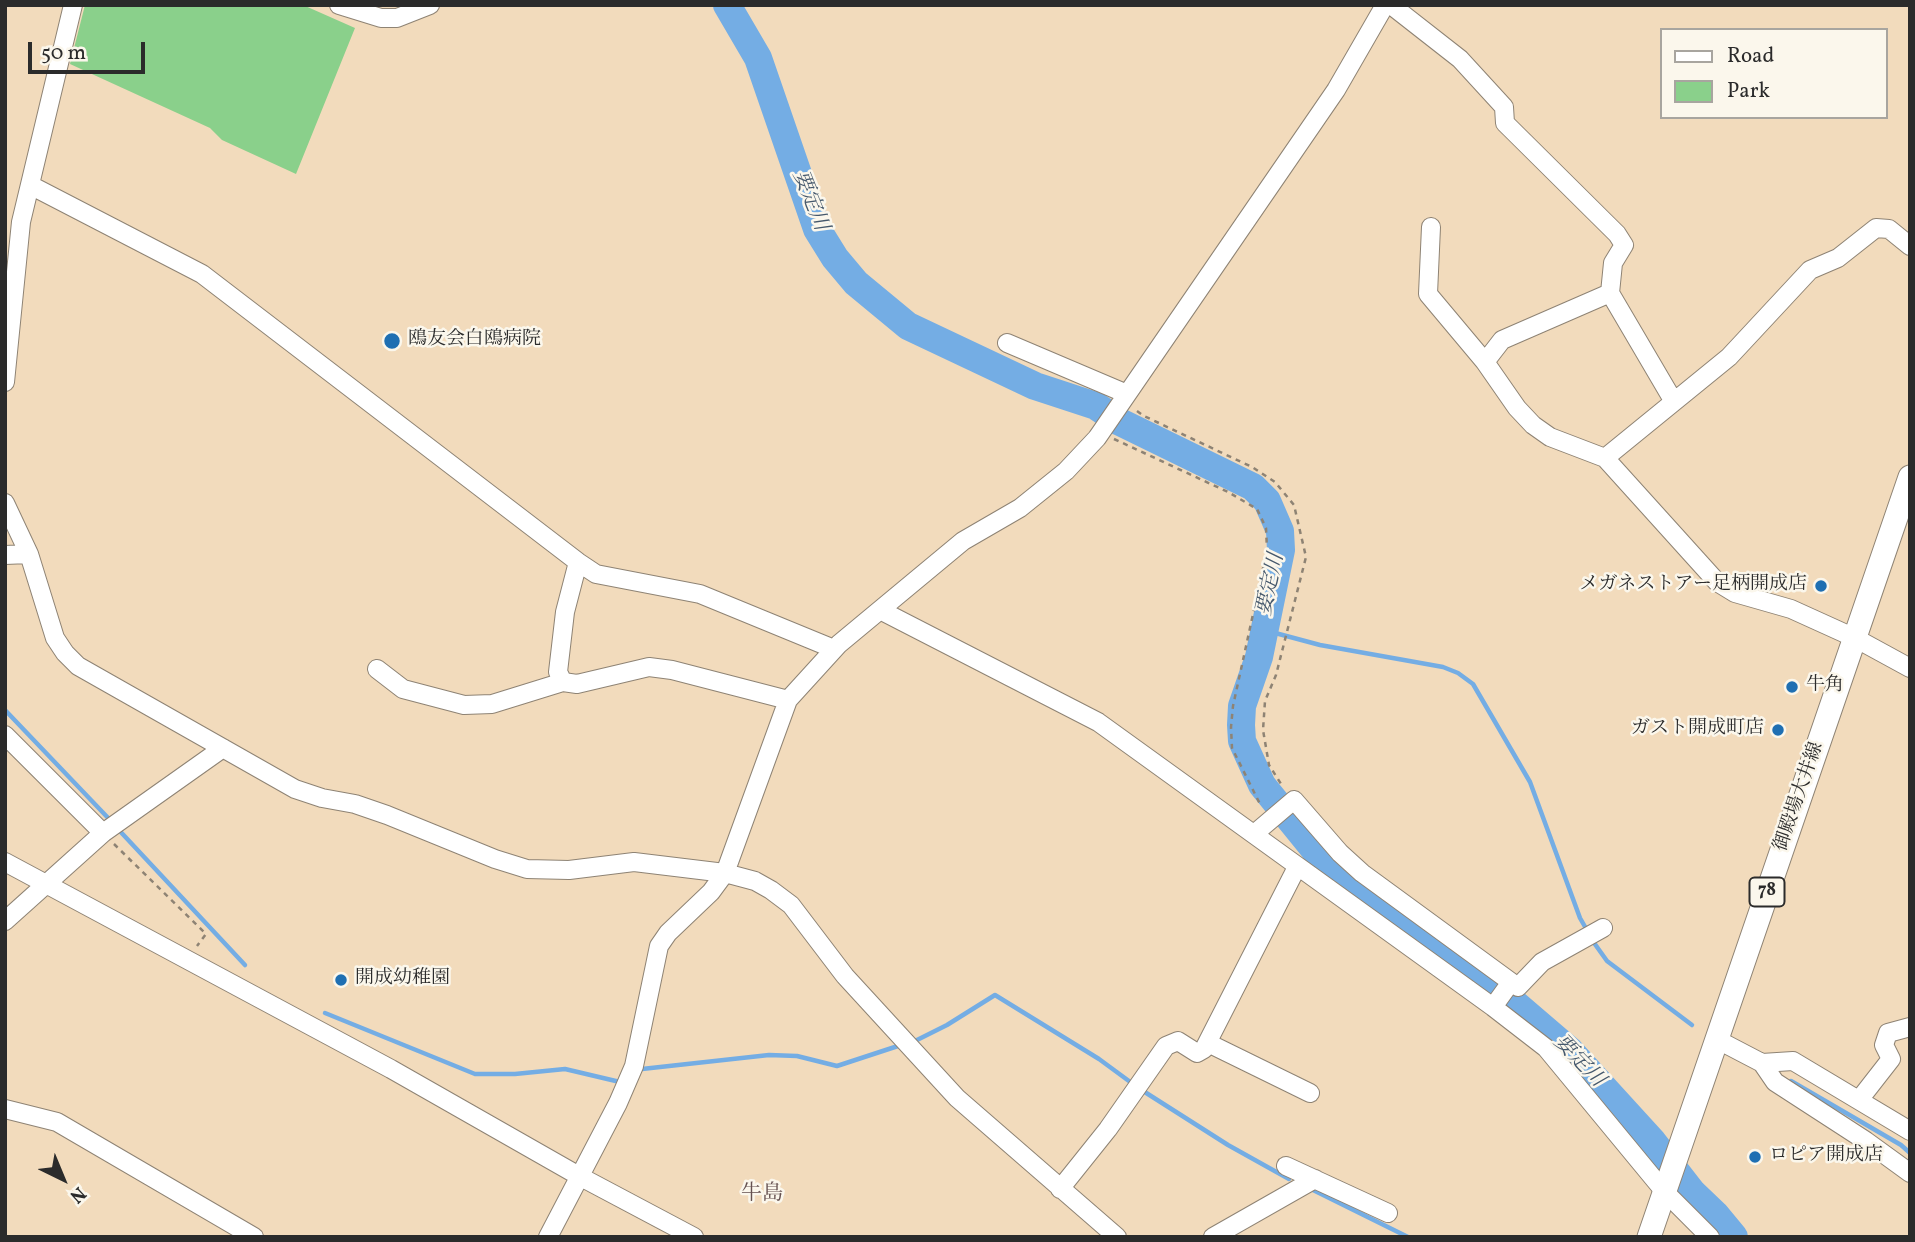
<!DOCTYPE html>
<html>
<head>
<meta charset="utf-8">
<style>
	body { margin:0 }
	#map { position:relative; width:1915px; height:1242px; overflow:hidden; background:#f2dbbc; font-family:Vollkorn,serif }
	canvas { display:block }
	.frame { position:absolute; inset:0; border:7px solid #2b2b2b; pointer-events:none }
	.legend { position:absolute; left:1660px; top:28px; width:228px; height:91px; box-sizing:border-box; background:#fbf7ec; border:2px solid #a8a59f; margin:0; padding:9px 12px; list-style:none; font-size:21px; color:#2b2b2b }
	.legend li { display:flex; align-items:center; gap:14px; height:35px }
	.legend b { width:35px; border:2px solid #a8a59f }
	.north { position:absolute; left:28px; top:1144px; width:70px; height:70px; -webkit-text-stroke:5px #fbf7ec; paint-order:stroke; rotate:137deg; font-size:19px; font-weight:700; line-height:28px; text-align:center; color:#2b2b2b }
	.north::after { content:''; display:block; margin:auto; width:24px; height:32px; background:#2b2b2b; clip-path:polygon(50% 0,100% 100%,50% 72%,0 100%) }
	.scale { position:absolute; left:28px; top:42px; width:117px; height:32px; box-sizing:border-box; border:4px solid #2b2b2b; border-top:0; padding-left:9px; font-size:21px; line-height:24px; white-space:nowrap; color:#2b2b2b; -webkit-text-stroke:5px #fbf7ec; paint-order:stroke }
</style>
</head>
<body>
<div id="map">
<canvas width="1915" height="1242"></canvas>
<div class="frame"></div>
<ul class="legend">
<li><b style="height:9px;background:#fff"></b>Road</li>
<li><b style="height:19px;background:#8ad08b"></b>Park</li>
</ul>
<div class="north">N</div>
<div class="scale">50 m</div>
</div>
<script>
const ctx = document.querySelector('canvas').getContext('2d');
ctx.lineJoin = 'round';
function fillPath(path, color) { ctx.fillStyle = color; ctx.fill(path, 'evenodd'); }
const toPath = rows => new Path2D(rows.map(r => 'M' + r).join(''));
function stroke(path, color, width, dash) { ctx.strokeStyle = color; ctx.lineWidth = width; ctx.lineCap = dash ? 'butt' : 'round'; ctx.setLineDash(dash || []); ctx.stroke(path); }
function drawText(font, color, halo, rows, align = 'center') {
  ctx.font = font + ' Vollkorn,"Noto Serif JP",serif'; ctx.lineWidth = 5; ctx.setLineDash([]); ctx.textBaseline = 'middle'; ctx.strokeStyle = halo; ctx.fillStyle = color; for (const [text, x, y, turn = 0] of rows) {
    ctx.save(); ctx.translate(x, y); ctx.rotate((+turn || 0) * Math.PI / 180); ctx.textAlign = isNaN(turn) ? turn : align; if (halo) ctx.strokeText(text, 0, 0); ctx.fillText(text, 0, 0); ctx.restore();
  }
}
fillPath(toPath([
	[85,5,303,5,355,28,296,174,222,140,210,128,70,64]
]), '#8ad08b');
stroke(toPath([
	[1264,630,1320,645,1443,667,1458,673,1473,684,1530,782,1580,918,1588,932],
	[5,710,111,821],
	[117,828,245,965],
	[1592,940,1607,961,1692,1025],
	[325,1013,475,1074,515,1074,565,1069,620,1082],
	[915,1041,947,1025,995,995,1099,1059,1133,1084],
	[642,1069,769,1055,797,1056,837,1066,901,1045],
	[1791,1081,1901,1145,1910,1153],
	[1140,1089,1228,1145,1289,1179],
	[1311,1189,1408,1237]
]), '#74ade4', 4.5);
stroke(toPath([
	[727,5,758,58,817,229,835,258,856,283,908,326,1035,386,1096,406,1120,422,1253,487,1267,501,1280,531,1281,550,1259,657,1242,706,1241,725,1242,741,1262,785,1314,849,1341,874,1493,985,1570,1051,1653,1142,1692,1192,1715,1214,1734,1237]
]), '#74ade4', 28);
const minor = toPath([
	[339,5,381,18,397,18,430,5],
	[1391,5,1460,59,1504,107,1505,123,1617,234,1624,245,1613,263,1610,293,1674,402],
	[30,185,202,274,578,562,596,574,700,594,834,649],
	[1431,227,1428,294,1485,362,1517,408,1533,425,1550,437,1605,458,1717,582,1735,593,1791,609,1855,638,1910,668],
	[1007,343,1127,394],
	[1485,362,1502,340,1610,293],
	[5,382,21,222,73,5],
	[1605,458,1729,357,1810,270,1838,258,1876,228,1889,229,1910,246],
	[5,503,29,554,55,638,65,653,78,666,295,789,322,798,355,804,387,815,495,859,527,869,569,870,634,862,725,873,755,881,771,890,791,905,845,976,957,1098,1117,1237],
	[5,555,29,554],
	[880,610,1098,722,1493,1007,1546,1048,1664,1191,1710,1237],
	[377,669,403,689,464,705,492,704,563,682,577,684,649,667,672,670,788,700],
	[563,682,558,672,565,612,578,562],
	[5,735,103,833],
	[1254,834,1294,800,1340,853,1362,873,1511,982,1493,1007],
	[5,862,391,1069,579,1176,694,1237],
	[5,921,103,833,223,748],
	[1511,982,1518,987,1542,962,1603,928],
	[1716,1039,1762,1063,1775,1082,1866,1141,1910,1173],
	[1208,1043,1310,1093],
	[1762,1063,1793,1061,1910,1131],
	[1859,1100,1891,1059,1884,1045,1888,1033,1910,1027],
	[5,1109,57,1122,254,1237],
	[1286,1166,1388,1213],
	[1060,1189,1108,1129,1166,1046,1178,1041,1197,1053,1204,1049,1297,867],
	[548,1237,618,1103,634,1066,659,946,668,933,711,892,725,873,788,700,839,644,963,541,1020,508,1066,471,1097,438,1336,90,1385,5],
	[1213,1237,1315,1179]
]);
const major = toPath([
	[1649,1237,1910,477]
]);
stroke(minor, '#8e8374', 20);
stroke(major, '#8e8374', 25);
stroke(toPath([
	[1137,411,1144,416,1252,467,1275,482,1294,505,1306,557,1276,675,1265,701,1263,730,1269,765,1283,787],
	[1114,439,1228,492,1257,509,1266,528,1267,550,1233,706,1231,727,1232,748,1261,806],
	[114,844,206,934,197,946]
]), '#8e8374', 2.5, [5, 5]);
stroke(minor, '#fff', 18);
stroke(major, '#fff', 23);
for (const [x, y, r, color] of [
	[392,341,9,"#1f6fb2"],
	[1821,586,7,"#1f6fb2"],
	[1792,687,7,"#1f6fb2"],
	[1778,730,7,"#1f6fb2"],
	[341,980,7,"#1f6fb2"],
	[1755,1157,7,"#1f6fb2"]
]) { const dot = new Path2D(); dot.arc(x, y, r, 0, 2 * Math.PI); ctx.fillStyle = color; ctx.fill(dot); stroke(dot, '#fbf7ec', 2.5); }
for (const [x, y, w] of [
	[1767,892,35]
]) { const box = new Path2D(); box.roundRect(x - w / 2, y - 14.5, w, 29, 5); ctx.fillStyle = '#fbf7ec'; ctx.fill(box); stroke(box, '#2b2b2b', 2); }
drawText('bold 18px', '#2b2b2b', null, [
	["78",1767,892]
]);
drawText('19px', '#2b2b2b', '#fbf7ec', [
	["鴎友会白鴎病院",408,341],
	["メガネストアー足柄開成店",1807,586,"right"],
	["牛角",1806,687],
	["ガスト開成町店",1764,730,"right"],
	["開成幼稚園",355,980],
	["ロピア開成店",1769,1157]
], 'left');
drawText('19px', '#2b2b2b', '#fbf7ec', [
	["御殿場大井線",1800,797,-71]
]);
drawText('italic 21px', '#45586c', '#fbf7ec', [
	["要定川",809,201,68],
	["要定川",1272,585,-78],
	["要定川",1578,1062,46]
]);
drawText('21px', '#655150', '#fbf7ec', [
	["牛島",762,1195]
]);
</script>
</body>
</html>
